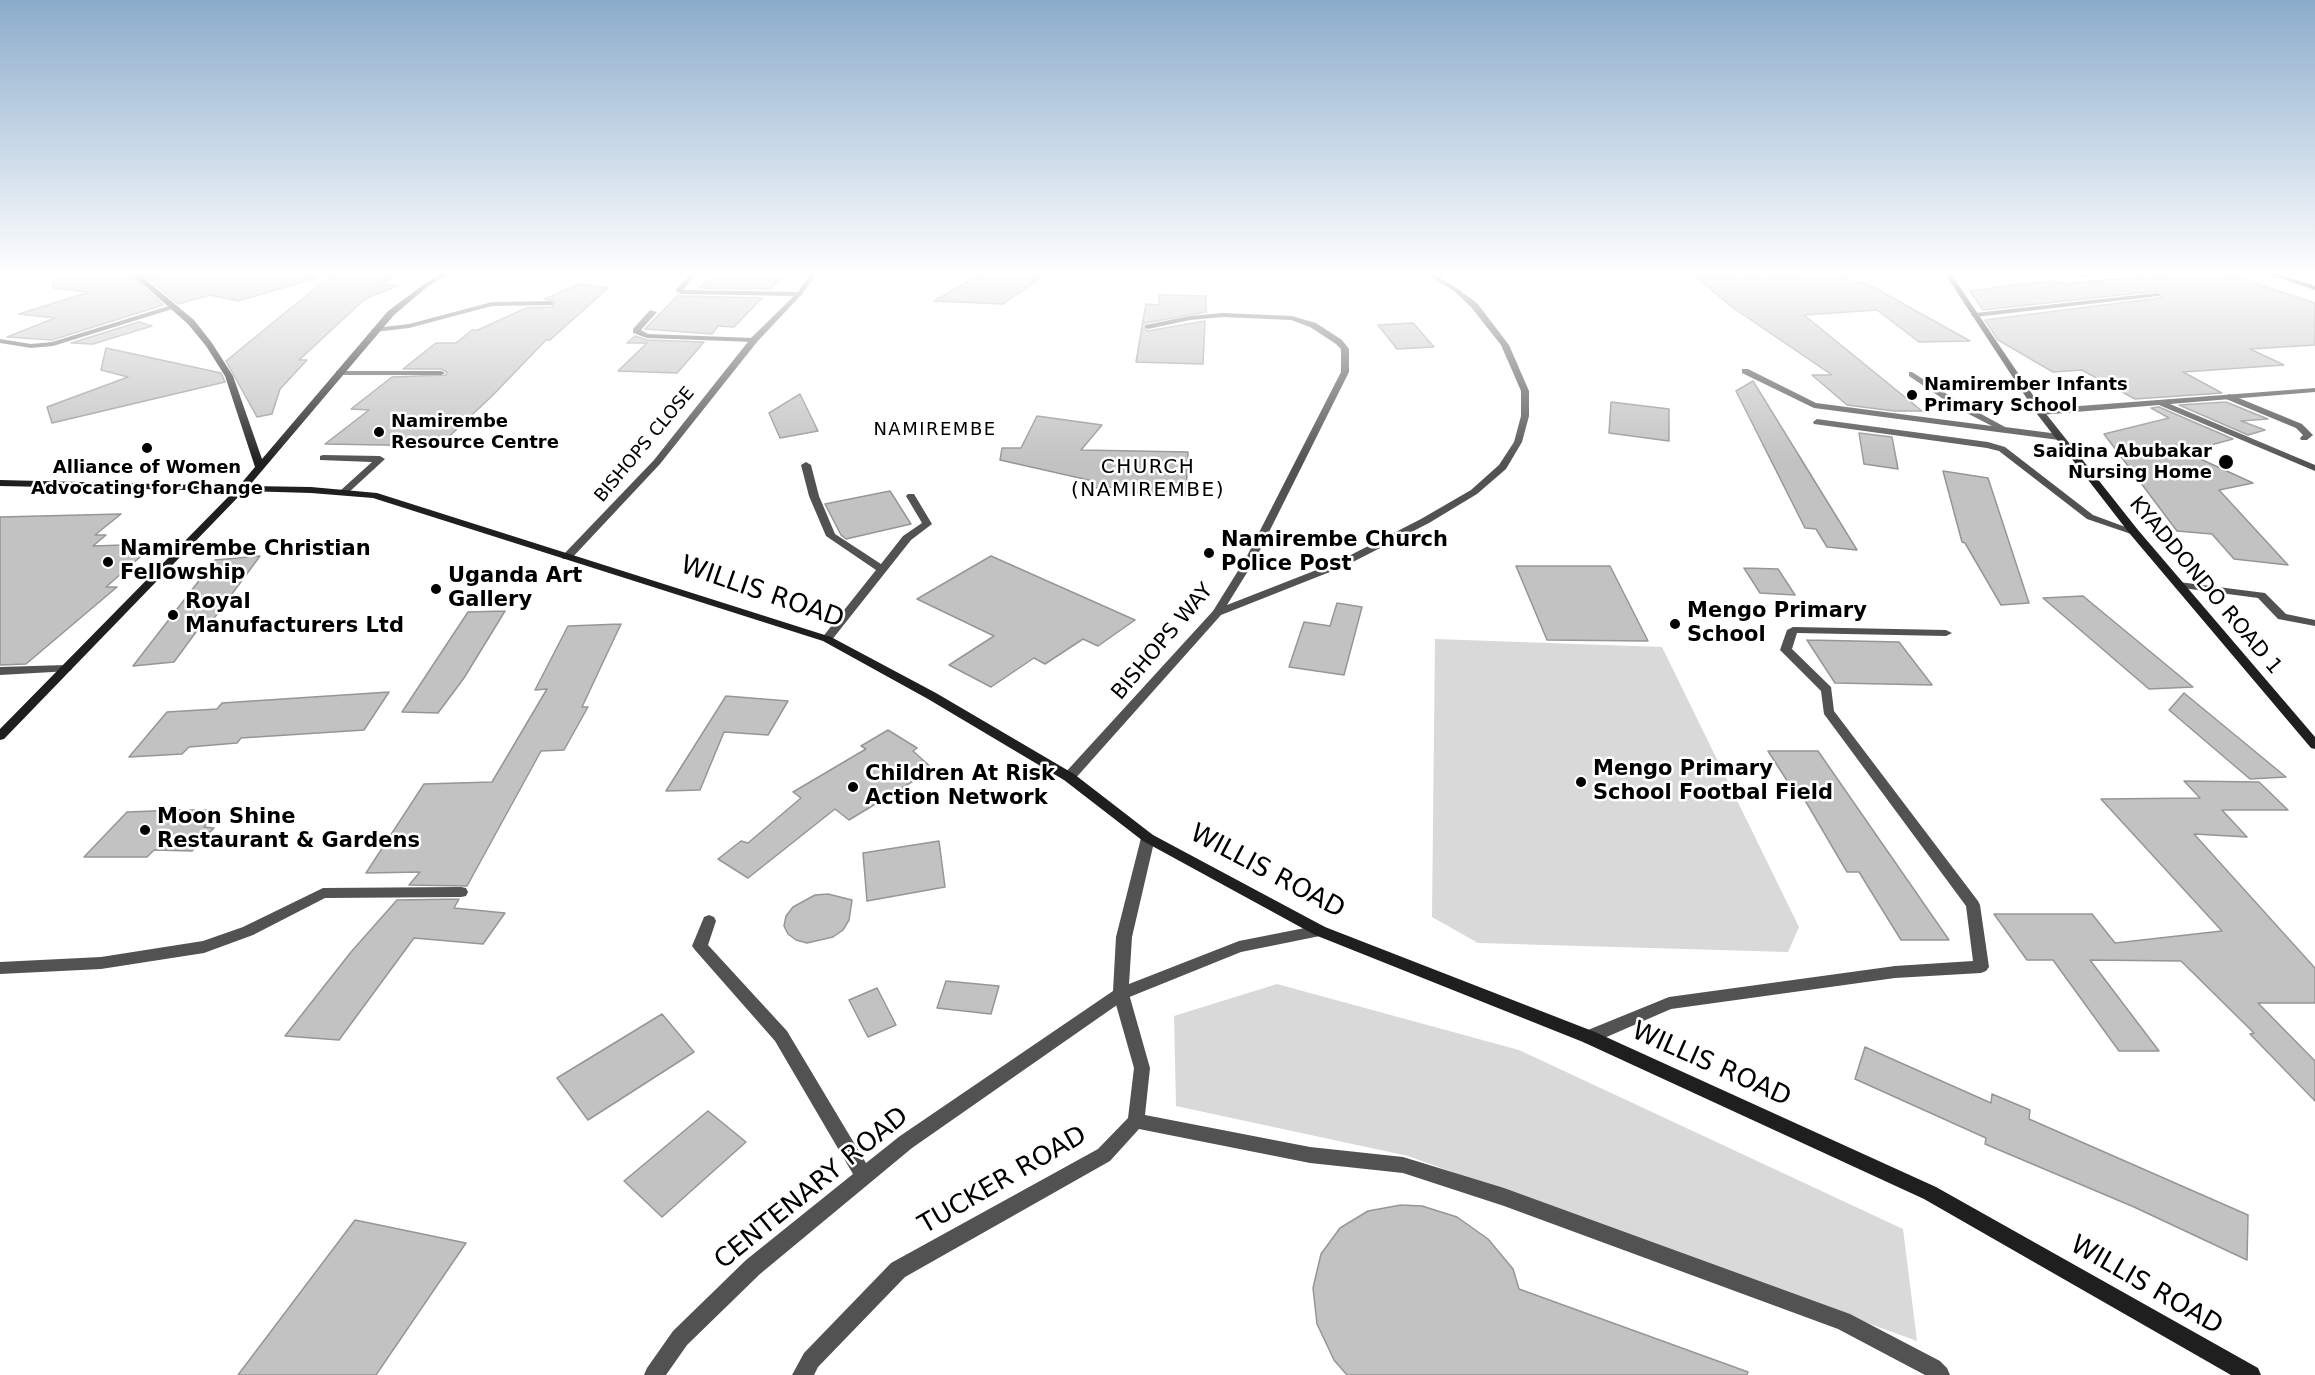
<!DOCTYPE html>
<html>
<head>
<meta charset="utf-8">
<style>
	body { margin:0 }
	canvas { display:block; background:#fff }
</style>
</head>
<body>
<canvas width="2315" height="1375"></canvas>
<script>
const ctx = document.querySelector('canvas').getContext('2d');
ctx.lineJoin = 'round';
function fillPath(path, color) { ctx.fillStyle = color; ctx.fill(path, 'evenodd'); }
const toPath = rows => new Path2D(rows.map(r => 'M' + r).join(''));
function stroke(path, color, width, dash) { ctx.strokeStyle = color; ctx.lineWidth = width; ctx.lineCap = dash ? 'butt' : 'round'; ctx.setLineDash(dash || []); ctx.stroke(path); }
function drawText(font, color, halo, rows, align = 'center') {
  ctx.font = font + ' "DejaVu Sans",sans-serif'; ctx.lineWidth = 5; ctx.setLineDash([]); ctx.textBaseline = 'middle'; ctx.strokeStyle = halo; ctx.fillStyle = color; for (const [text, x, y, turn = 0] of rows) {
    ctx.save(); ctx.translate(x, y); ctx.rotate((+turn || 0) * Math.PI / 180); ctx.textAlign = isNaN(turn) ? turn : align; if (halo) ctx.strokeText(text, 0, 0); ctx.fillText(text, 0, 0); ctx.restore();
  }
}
fillPath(toPath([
	[1435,639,1662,647,1799,927,1788,952,1478,943,1432,917],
	[1277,984,1519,1050,1903,1229,1917,1341,1408,1156,1176,1106,1174,1016]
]), '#d9d9d9');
const building = toPath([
	[54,271,126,271,163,305,52,340,7,337,55,318,19,314,89,292,53,288,54,271],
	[167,271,316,271,317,278,238,301,210,295,178,304,148,279,167,271],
	[336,271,405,271,406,274,380,283,397,286,365,299,299,360,307,360,280,389,272,414,257,417,226,361,336,271],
	[718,271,782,271,779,275,784,275,770,289,699,288,718,271],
	[987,271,1051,271,1003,304,934,301,987,271],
	[2192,271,2219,271,2315,303,2315,345,2250,349,2284,365,2183,372,2222,393,2135,399,2082,370,2053,372,1998,340,1985,320,2159,298,2163,296,2162,293,2157,291,1983,310,1970,291,2022,284,2055,281,2064,284,2192,271],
	[1838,272,1857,283,1866,283,1970,341,1919,342,1877,310,1804,315,1922,411,1894,411,1847,405,1812,375,1832,375,1732,307,1697,278,1838,272],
	[579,284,608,288,550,340,546,340,492,396,439,446,325,444,369,410,351,409,392,377,446,375,447,372,441,369,403,369,436,343,456,343,472,330,478,330,526,308,553,307,555,301,545,299,579,284],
	[678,295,681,296,762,298,734,327,718,326,712,334,645,329,678,295],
	[1159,295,1206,296,1206,312,1145,323,1142,326,1146,304,1159,305,1159,295],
	[1205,321,1203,364,1136,362,1142,327,1148,331,1205,321],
	[139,322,152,326,93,344,71,343,139,322],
	[1413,323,1434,347,1397,349,1378,325,1413,323],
	[635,336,647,340,704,342,677,373,618,371,647,343,627,343,635,336],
	[106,348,221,373,225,382,52,423,47,407,128,377,101,370,106,348],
	[1753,381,1857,550,1827,547,1816,529,1805,528,1736,391,1753,381],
	[800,394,818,431,780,438,769,413,800,394],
	[1611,402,1669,409,1669,441,1609,433,1611,402],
	[2226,402,2268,419,2241,421,2265,430,2248,435,2179,405,2226,402],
	[2159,407,2233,439,2185,452,2253,483,2219,490,2288,565,2234,559,2212,534,2177,531,2104,434,2169,418,2151,408,2159,407],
	[1037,416,1102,425,1081,450,1188,452,1186,495,1121,493,1122,487,1093,488,1093,481,1000,460,1002,448,1021,448,1037,416],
	[1859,433,1892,437,1898,469,1864,464,1859,433],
	[1943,471,1988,478,2029,603,2001,605,1965,543,1962,542,1943,471],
	[890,491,911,524,846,539,841,535,825,504,890,491],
	[121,514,95,535,106,535,93,546,155,544,106,587,117,587,26,664,0,665,0,517,121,514],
	[260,556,212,621,204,621,174,662,133,666,215,560,260,556],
	[991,556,1135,620,1098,646,1083,639,1045,664,1034,658,991,687,949,665,994,636,917,599,991,556],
	[1516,566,1610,566,1648,641,1547,640,1516,566],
	[1744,568,1778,569,1795,595,1760,593,1744,568],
	[2083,596,2193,687,2149,689,2043,598,2083,596],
	[1337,603,1362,607,1344,675,1289,667,1304,622,1330,626,1337,603],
	[505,611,464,678,438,713,402,712,468,612,505,611],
	[621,624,582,707,588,707,564,750,541,751,467,886,409,885,420,872,366,873,424,784,492,782,547,689,535,690,568,626,621,624],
	[1807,640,1899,642,1932,685,1835,683,1807,640],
	[389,692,364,730,241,738,237,743,189,747,182,754,129,757,167,712,217,709,222,703,389,692],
	[2184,693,2286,777,2250,779,2169,710,2184,693],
	[726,696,788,701,768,735,724,732,700,790,666,791,726,696],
	[888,730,917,748,913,751,933,769,849,820,835,809,748,878,718,859,741,841,748,843,801,798,793,792,866,749,861,746,888,730],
	[1768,751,1818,751,1949,940,1901,940,1859,872,1847,872,1799,790,1793,790,1768,751],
	[2184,781,2259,782,2288,810,2222,810,2247,837,2194,834,2315,968,2315,1003,2258,1003,2315,1061,2315,1101,2250,1034,2254,1033,2181,961,2090,960,2159,1051,2119,1051,2053,960,2027,960,1994,914,2092,914,2115,943,2222,931,2101,799,2200,798,2184,781],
	[180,810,218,810,204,827,214,828,192,851,154,850,147,857,84,857,127,812,180,810],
	[939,841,945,887,867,901,863,853,939,841],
	[828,894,852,900,849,920,843,930,833,937,807,943,796,940,788,934,784,926,786,916,793,907,815,895,828,894],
	[459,899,454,908,505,913,483,944,414,938,339,1040,285,1036,351,952,397,900,459,899],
	[946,981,999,986,991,1014,937,1008,946,981],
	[877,988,896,1025,868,1037,849,1000,877,988],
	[662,1014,694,1052,588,1120,557,1078,662,1014],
	[1865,1047,1991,1103,1992,1094,2030,1110,2029,1119,2248,1215,2247,1260,2134,1207,1985,1144,1986,1138,1855,1079,1865,1047],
	[708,1111,746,1142,662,1217,624,1181,708,1111],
	[1401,1205,1422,1206,1457,1217,1488,1239,1513,1269,1519,1289,1748,1372,1747,1375,1347,1375,1334,1360,1317,1324,1313,1288,1321,1254,1340,1228,1368,1211,1401,1205],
	[355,1220,466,1243,376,1375,238,1375,355,1220]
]);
fillPath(building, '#c2c2c2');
stroke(building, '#969696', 1.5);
fillPath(toPath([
	[690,275,693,277,683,290,799,292,803,294,799,296,681,294,676,291,676,289,690,275],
	[550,301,554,303,553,305,492,306,409,328,375,332,371,330,375,328,409,324,492,302,550,301],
	[650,310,657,312,641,330,648,334,754,338,758,340,754,342,647,338,633,333,633,329,650,310],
	[1742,369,1748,369,1816,403,1992,426,1955,407,1909,376,1909,372,1912,372,1961,403,2005,427,2059,434,2063,437,2059,440,1814,408,1742,373,1742,369],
	[336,371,441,371,445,373,441,375,336,375,336,371],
	[2229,394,2302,424,2313,435,2307,440,2301,440,2300,438,2303,435,2296,428,2226,399,2225,397,2229,394],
	[323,455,380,456,385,459,347,494,344,495,339,492,341,490,372,462,320,460,320,456,323,455],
	[806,462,811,465,819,496,835,534,881,564,903,536,922,523,906,496,908,494,914,494,932,524,911,540,831,641,827,642,821,639,876,570,826,536,809,496,801,465,806,462],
	[2179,582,2265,593,2286,614,2315,620,2315,626,2278,619,2258,598,2175,587,2174,585,2175,583,2179,582],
	[1793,627,1946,630,1952,633,1946,636,1797,633,1792,649,1831,687,1834,711,1978,901,1980,905,1989,967,1986,971,1981,973,1895,978,1671,1009,1595,1042,1589,1044,1583,1042,1581,1037,1583,1032,1669,997,1895,966,1973,961,1966,906,1824,714,1821,691,1780,650,1787,630,1793,627],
	[1121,988,1127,990,1129,994,1150,1068,1145,1115,1310,1147,1403,1157,1504,1188,1850,1314,1940,1361,1947,1368,1950,1375,1925,1375,1838,1329,1504,1206,1403,1173,1310,1163,1139,1129,1110,1161,905,1277,818,1367,814,1375,792,1375,804,1353,891,1263,1098,1149,1128,1118,1134,1068,1113,994,1115,990,1121,988]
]), '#525252');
fillPath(toPath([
	[154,271,165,271,138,279,135,277,154,271],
	[809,271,815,271,814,278,801,295,757,342,660,464,571,559,563,559,562,557,563,555,654,460,751,338,797,293,808,278,809,271],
	[1421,271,1429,271,1458,289,1477,303,1509,345,1529,391,1529,416,1522,442,1506,469,1477,494,1429,523,1345,566,1221,615,1074,780,1064,780,1062,777,1064,774,1213,611,1246,558,1341,372,1341,349,1336,344,1310,327,1291,320,1223,317,1190,320,1148,329,1144,327,1145,325,1190,316,1223,313,1292,316,1316,323,1342,340,1349,349,1349,372,1256,558,1227,605,1337,562,1421,519,1471,490,1499,465,1514,442,1521,416,1521,391,1501,345,1471,307,1454,291,1421,271],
	[1709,271,1747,271,1744,273,1689,276,1686,274,1689,272,1709,271],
	[2103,271,2126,271,2123,273,2082,277,2079,275,2103,271],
	[2157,293,2161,295,2159,296,1975,317,1971,315,1975,313,2157,293],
	[172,305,179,307,53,346,31,348,0,343,0,339,31,344,52,342,172,305],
	[2315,388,2315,392,2170,404,2315,465,2315,471,2159,405,2040,415,2036,412,2040,409,2315,388],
	[1817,419,1988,442,2005,447,2093,515,2139,532,2134,535,2087,519,1999,451,1987,448,1814,424,1813,422,1817,419],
	[66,665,70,667,72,669,70,671,0,675,0,667,66,665],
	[1148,833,1153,835,1155,838,1132,937,1129,984,1239,941,1320,925,1325,927,1328,931,1325,935,1241,952,1127,998,912,1148,760,1274,687,1345,666,1375,644,1375,647,1368,673,1331,746,1260,853,1174,775,1041,695,950,692,946,704,917,709,915,714,917,716,921,708,945,787,1031,866,1163,900,1136,1113,991,1116,937,1141,838,1143,835,1148,833],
	[461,887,466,888,468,892,466,896,461,897,325,898,253,935,204,953,101,969,0,974,0,962,101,957,203,941,243,927,323,888,461,887]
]), '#525252');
fillPath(toPath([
	[128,271,135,271,194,320,212,343,233,376,262,459,388,311,423,285,445,271,453,271,427,287,394,315,249,486,311,487,377,493,831,637,936,693,1074,774,1153,835,1325,927,1595,1032,1936,1187,2258,1368,2261,1375,2231,1375,1924,1199,1583,1042,1315,935,1143,841,1064,780,928,699,823,641,373,498,311,493,244,491,4,739,0,740,0,729,234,491,0,486,0,480,239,486,255,467,225,376,206,346,188,324,128,271],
	[1943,271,1949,271,2043,410,2138,530,2315,737,2315,749,2311,748,2130,534,2037,414,1943,271],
	[2258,271,2268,271,2315,286,2315,290,2258,271]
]), '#1f1f1f');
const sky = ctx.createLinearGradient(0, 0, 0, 463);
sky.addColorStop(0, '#8baccb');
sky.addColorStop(0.59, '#fff');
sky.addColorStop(1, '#ffffff00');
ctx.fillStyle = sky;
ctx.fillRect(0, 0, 2315, 463);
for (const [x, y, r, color] of [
	[1912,395,6,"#000"],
	[379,432,6,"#000"],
	[147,448,6,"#000"],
	[2226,462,8,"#000"],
	[1209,553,6,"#000"],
	[108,562,6,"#000"],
	[436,589,6,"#000"],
	[173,615,6,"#000"],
	[1675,624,6,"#000"],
	[1581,782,6,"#000"],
	[853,787,6,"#000"],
	[145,830,6,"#000"]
]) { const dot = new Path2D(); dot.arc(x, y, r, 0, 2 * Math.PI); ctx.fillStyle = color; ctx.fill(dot); stroke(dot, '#fff', 2); }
drawText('bold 18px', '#000', '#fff', [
	["Namirember Infants",1924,385],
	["Primary School",1924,406],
	["Namirembe",391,422],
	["Resource Centre",391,443],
	["Saidina Abubakar",2212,452,"right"],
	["Nursing Home",2212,473,"right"],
	["Alliance of Women",147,468,"center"],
	["Advocating for Change",147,489,"center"]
], 'left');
ctx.letterSpacing = '1.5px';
drawText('18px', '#000', '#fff', [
	["NAMIREMBE",935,430]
]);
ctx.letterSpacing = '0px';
drawText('18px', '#000', '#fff', [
	["BISHOPS CLOSE",645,445,-50]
]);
ctx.letterSpacing = '1.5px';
drawText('20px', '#000', '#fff', [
	["CHURCH",1148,468],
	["(NAMIREMBE)",1148,491]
]);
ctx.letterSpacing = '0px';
drawText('bold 21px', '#000', '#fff', [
	["Namirembe Church",1221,541],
	["Police Post",1221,565],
	["Namirembe Christian",120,550],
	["Fellowship",120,574],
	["Uganda Art",448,577],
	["Gallery",448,601],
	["Royal",185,603],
	["Manufacturers Ltd",185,627],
	["Mengo Primary",1687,612],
	["School",1687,636],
	["Mengo Primary",1593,770],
	["School Footbal Field",1593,794],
	["Children At Risk",865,775],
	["Action Network",865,799],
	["Moon Shine",157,818],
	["Restaurant & Gardens",157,842]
], 'left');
drawText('21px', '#000', '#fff', [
	["KYADDONDO ROAD 1",2205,586,50],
	["BISHOPS WAY",1163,642,-50]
]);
drawText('26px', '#000', '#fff', [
	["WILLIS ROAD",762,593,19],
	["WILLIS ROAD",1267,872,28],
	["WILLIS ROAD",1711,1065,24],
	["TUCKER ROAD",1003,1181,-30],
	["CENTENARY ROAD",812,1189,-39],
	["WILLIS ROAD",2146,1286,30]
]);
</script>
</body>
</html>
